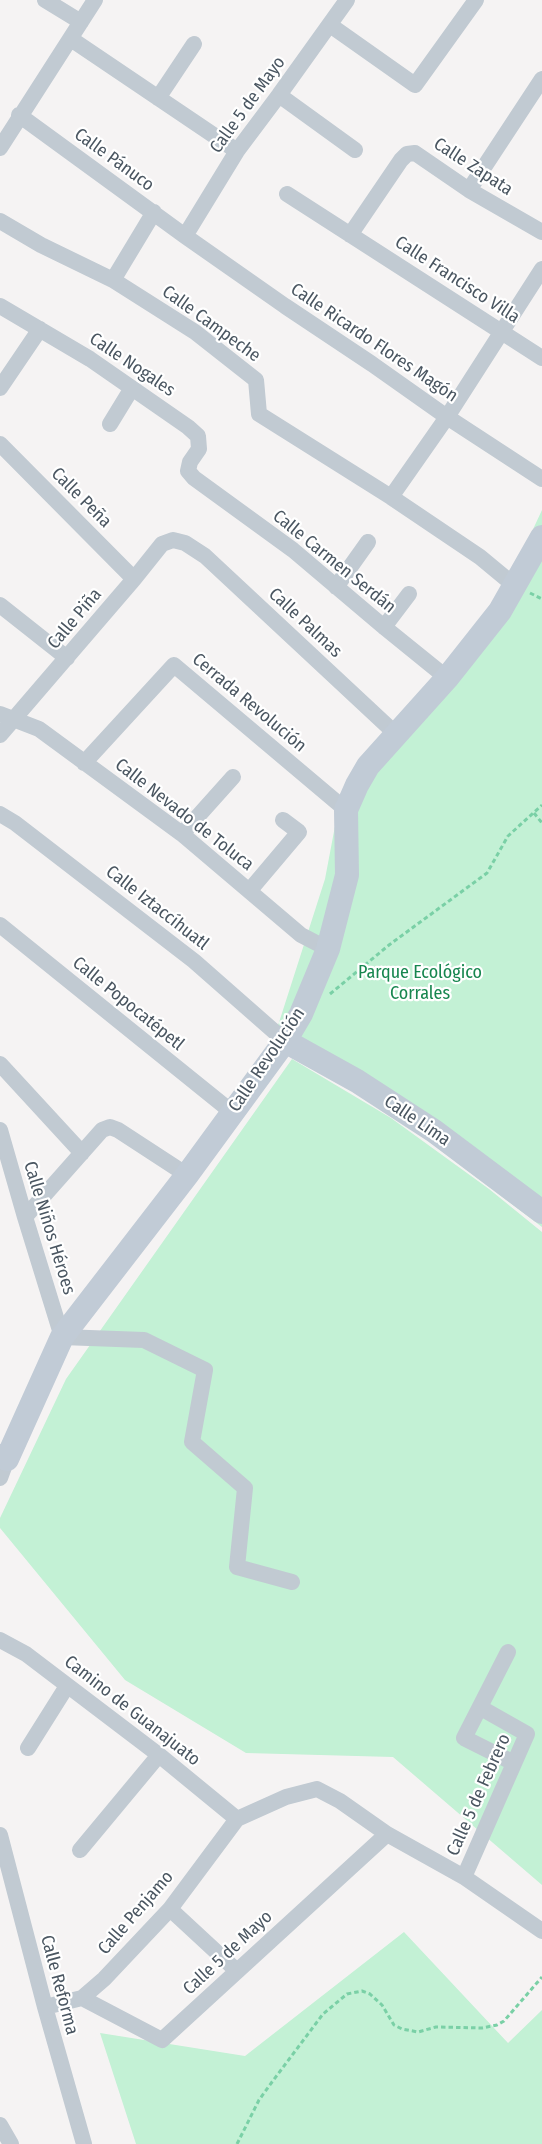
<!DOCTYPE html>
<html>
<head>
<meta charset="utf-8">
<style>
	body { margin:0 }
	canvas { display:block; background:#f5f3f3 }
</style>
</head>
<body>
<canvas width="542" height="2144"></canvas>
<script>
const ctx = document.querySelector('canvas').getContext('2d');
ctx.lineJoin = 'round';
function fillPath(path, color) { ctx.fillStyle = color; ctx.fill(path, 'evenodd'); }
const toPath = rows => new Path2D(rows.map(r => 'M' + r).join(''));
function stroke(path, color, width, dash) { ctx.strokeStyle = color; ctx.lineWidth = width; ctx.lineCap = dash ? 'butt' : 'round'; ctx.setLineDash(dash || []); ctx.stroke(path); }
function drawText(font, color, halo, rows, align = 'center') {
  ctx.font = font + ' "Fira Sans Condensed",sans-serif'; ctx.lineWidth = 4.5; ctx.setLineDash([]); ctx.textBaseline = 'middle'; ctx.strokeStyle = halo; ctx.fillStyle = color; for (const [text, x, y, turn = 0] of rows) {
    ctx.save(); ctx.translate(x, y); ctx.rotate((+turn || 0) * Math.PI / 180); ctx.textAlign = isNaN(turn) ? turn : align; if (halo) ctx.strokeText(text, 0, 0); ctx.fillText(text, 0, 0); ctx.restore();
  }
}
fillPath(toPath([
	[542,510,542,1227,365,1093,274,1038,325,879,339,805,506,587],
	[292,1059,391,1118,489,1189,542,1232,542,1885,393,1757,246,1753,125,1680,0,1528,0,1518,66,1379],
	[404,1932,508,2043,542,2010,542,2144,136,2144,100,2033,245,2056]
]), '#c3f1d5');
stroke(toPath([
	[530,593,542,599],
	[534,813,542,823],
	[330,994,389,945,487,873,508,836,542,805],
	[237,2144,259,2100,272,2082,323,2014,347,1994,362,1991,370,1994,382,2005,394,2025,402,2029,418,2032,436,2027,482,2028,497,2025,504,2021,542,1977]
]), '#7ad0a6', 3, [4.5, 3]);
stroke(toPath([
	[45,0,81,22],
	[330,25,415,85,476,0],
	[71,39,237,151],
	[279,95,355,150],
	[158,98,194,44],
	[19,115,185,236,285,306,372,364,447,417,542,479],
	[0,148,95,0],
	[469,190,542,79],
	[287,194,542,358],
	[0,221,41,245,113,280,195,332,256,380,259,414,391,497,480,557,515,586],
	[350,235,401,160,407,154,415,153,469,190,542,232],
	[185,236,237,151,279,95,347,0],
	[113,280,154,212],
	[0,306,90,359,188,427,198,436,199,449,190,462,188,471,194,478,293,550,384,627,447,678],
	[0,388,40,329],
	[110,424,132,388],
	[0,444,134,579],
	[391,497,447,417,542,269],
	[336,587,368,542],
	[0,605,67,658],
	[384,627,409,594],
	[0,714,39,729,182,834,301,935,328,949],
	[0,735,134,579,162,544,173,540,185,543,205,556,397,735],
	[84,763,174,665,346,810],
	[0,814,15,823,194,961,285,1041],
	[182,834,233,777],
	[250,890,299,832,283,820],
	[0,925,233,1113],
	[0,1064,82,1153],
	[0,1130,25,1217,62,1337,144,1340,205,1370,192,1442,245,1488,237,1567,292,1582],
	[25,1217,102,1130,110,1127,118,1130,187,1175],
	[0,1478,7,1459],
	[0,1640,26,1654,159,1755,237,1819],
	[508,1652,464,1738,514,1763],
	[28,1748,67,1686],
	[0,1835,45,2007,84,2144],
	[80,1850,159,1755],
	[464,1877,527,1734,481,1708],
	[170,1909,237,1971],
	[82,1998,162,2040,387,1834],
	[45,2007,82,1998,104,1979,170,1909,237,1819,286,1797,317,1789,340,1801,387,1834,464,1877,542,1931],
	[0,2125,11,2144]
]), '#c1cad2', 16);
stroke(toPath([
	[285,1041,357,1081,434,1131,542,1212],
	[0,1456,7,1459,62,1337,187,1175,285,1041,301,1014,328,949,347,875,346,810,357,785,368,766,447,678,500,611,542,537]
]), '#c1cbd6', 24);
drawText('18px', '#4a5661', '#fff', [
	["Calle 5 de Mayo",248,105,-54],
	["Calle Pánuco",114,160,36],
	["Calle Zapata",473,167,33],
	["Calle Francisco Villa",457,280,33],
	["Calle Campeche",211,324,36],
	["Calle Ricardo Flores Magón",374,343,34],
	["Calle Nogales",132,365,34],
	["Calle Peña",81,498,45],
	["Calle Carmen Serdán",334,562,39],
	["Calle Piña",75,619,-50],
	["Calle Palmas",305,623,43],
	["Cerrada Revolución",249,703,40],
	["Calle Nevado de Toluca",184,815,38],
	["Calle Iztaccíhuatl",157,908,38],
	["Calle Popocatépetl",128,1004,39],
	["Calle Revolución",267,1060,-56],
	["Calle Lima",417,1121,34],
	["Calle Niños Héroes",49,1228,73],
	["Camino de Guanajuato",132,1711,38],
	["Calle 5 de Febrero",479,1795,-66],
	["Calle Penjamo",136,1913,-49],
	["Calle 5 de Mayo",228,1953,-43],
	["Calle Reforma",59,1985,75]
]);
drawText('18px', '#17864f', '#fff', [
	["Parque Ecológico",420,973],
	["Corrales",420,994]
]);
</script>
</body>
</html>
